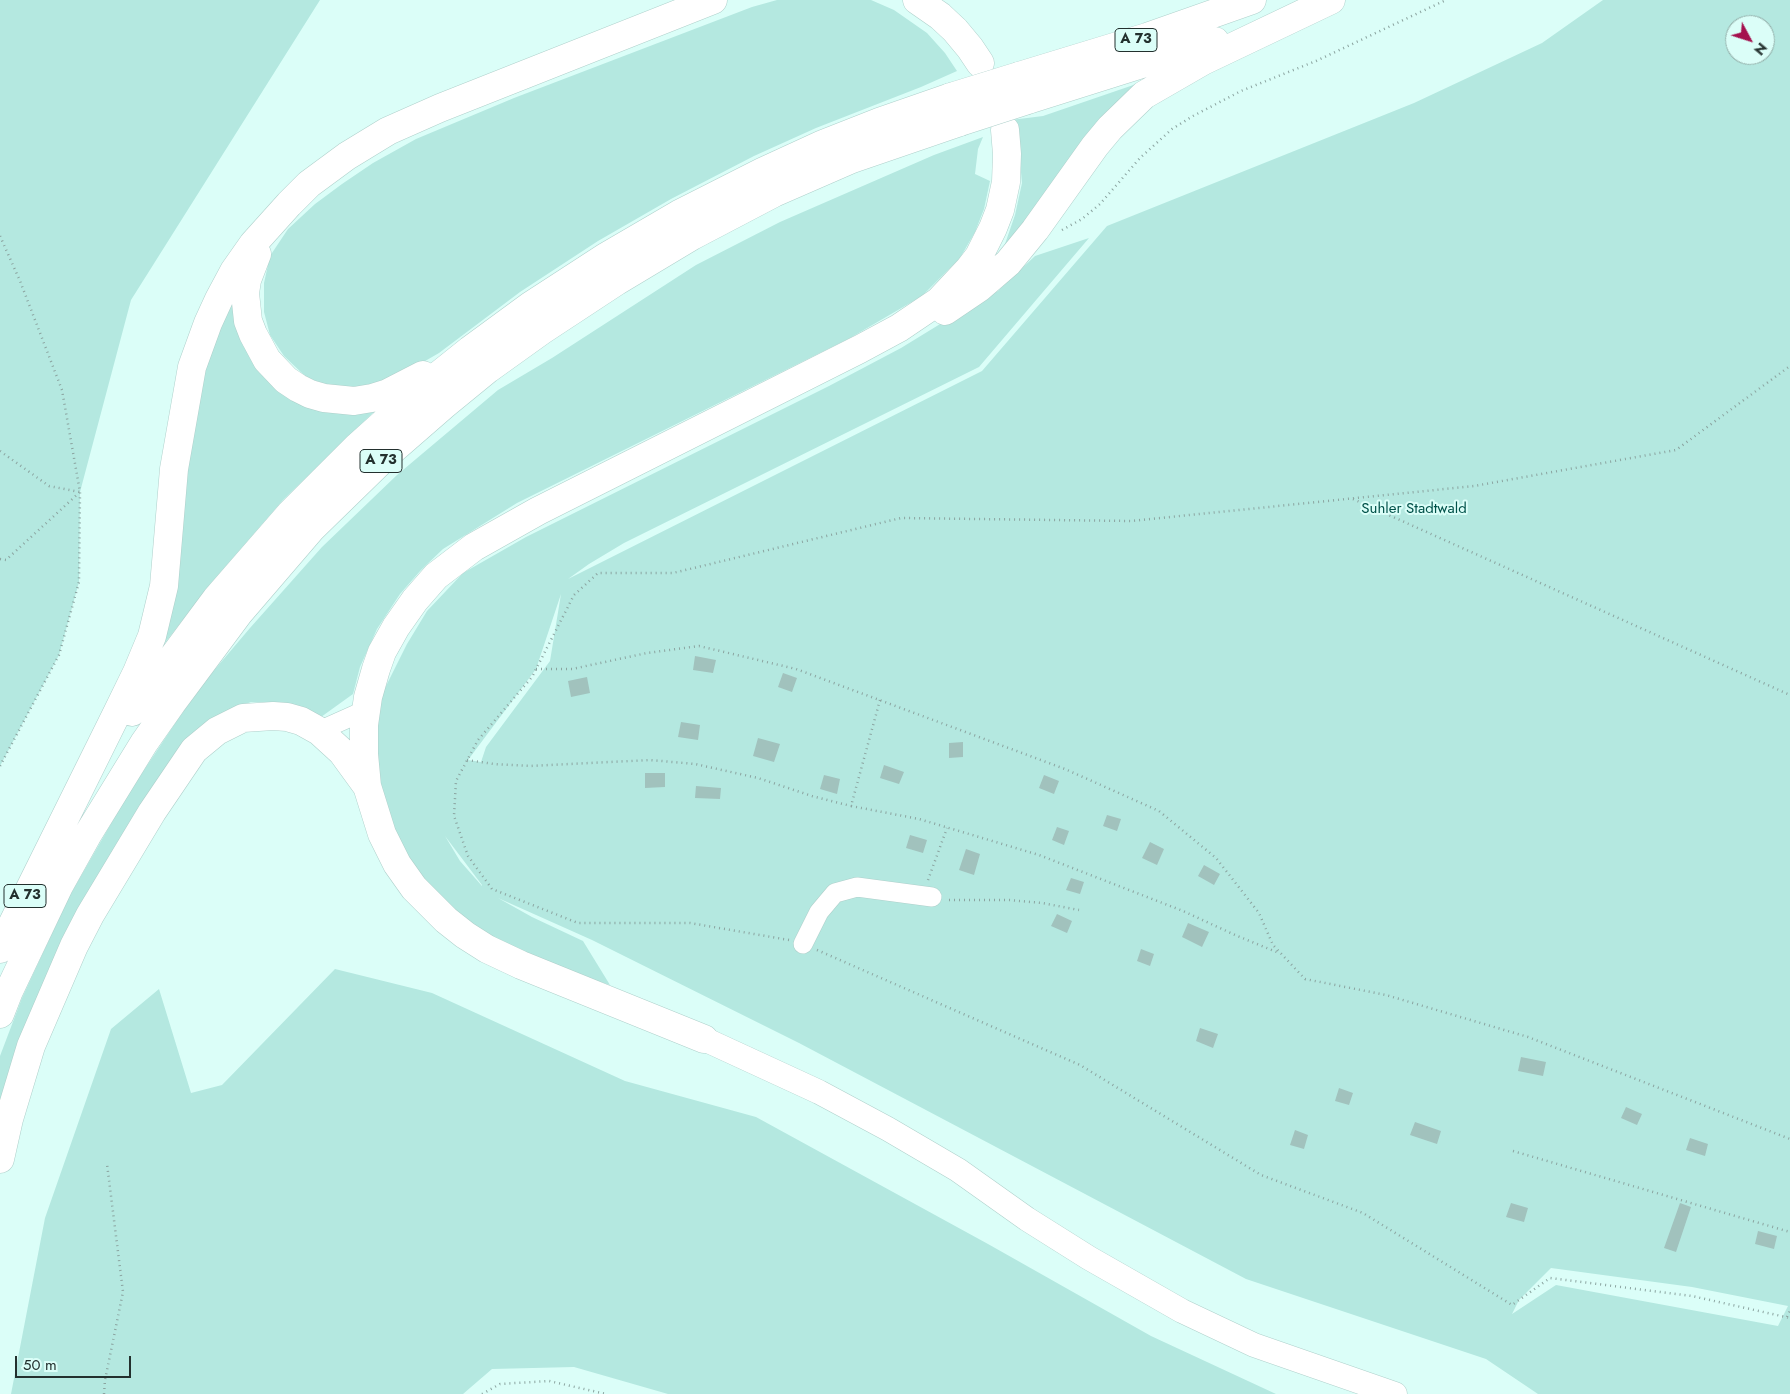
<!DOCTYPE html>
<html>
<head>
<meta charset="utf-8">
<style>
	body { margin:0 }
	#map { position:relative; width:1790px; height:1394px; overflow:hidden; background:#dbfef8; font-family:Jost,sans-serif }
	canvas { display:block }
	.north { position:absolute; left:1725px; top:15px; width:50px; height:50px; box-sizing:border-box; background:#dbfef8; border:1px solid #91aca7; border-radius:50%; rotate:130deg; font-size:14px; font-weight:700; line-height:20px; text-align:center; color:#23302e }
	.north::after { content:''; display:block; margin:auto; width:18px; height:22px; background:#a4114e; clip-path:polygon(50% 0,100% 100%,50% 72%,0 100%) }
	.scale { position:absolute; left:15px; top:1356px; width:116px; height:22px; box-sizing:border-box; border:2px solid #23302e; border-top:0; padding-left:6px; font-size:15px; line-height:18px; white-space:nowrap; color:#23302e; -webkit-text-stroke:4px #dbfef8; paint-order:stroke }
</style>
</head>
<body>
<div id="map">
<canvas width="1790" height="1394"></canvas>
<div class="north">N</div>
<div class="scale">50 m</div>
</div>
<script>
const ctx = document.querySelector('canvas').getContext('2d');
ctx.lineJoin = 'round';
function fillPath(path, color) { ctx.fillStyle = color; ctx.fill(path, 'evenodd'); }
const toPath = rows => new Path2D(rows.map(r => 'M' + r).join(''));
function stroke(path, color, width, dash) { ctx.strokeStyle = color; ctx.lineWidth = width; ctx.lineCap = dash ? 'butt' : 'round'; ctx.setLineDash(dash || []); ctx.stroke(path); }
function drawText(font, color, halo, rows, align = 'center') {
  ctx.font = font + ' Jost,sans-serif'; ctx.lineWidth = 4; ctx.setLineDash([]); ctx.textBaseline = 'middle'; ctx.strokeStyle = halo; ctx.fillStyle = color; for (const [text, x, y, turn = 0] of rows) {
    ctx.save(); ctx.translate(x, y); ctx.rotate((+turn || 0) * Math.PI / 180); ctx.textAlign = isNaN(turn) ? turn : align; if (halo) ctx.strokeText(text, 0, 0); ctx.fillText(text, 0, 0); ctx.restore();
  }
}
fillPath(toPath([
	[0,0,320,0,131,300,80,492,79,582,59,655,0,766],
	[777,0,871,0,894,10,927,33,945,53,957,71,921,87,816,128,754,156,671,199,598,241,520,292,439,353,387,383,358,389,332,388,305,376,284,356,270,335,264,312,264,283,270,256,288,229,315,204,342,184,373,163,416,139,514,98,752,7],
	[1603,0,1790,0,1790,1394,1538,1394,1486,1359,1246,1279,799,1043,592,940,498,898,532,917,583,941,610,985,509,953,489,943,419,876,390,822,382,796,375,735,379,700,407,644,427,611,463,573,526,537,829,386,901,348,963,310,998,291,1035,256,1089,238,979,367,624,543,589,564,568,579,982,371,1107,226,1414,103,1542,43],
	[1735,25,1765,25,1765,55,1735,55],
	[561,594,550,661,486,747,481,762,468,760,536,669],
	[445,836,482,885,482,886,460,861],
	[1551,1268,1692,1287,1788,1306,1778,1326,1556,1285,1512,1314,1519,1300],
	[1148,80,986,274,1005,244,1015,215,1022,183,1019,151,1011,120,1043,116],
	[983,137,978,149,975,174,990,181,984,209,975,232,960,258,922,296,850,338,517,503,443,549,421,570,400,594,377,629,360,667,353,694,321,717,306,708,279,702,251,702,222,713,176,753,0,1130,0,1056,22,998,69,897,128,794,180,716,211,674,250,628,322,547,397,475,498,390,552,358,696,265,780,222,934,155],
	[245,268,274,374,383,403,283,500,212,582,154,657,192,395],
	[335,969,432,993,625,1081,756,1117,988,1244,1151,1336,1276,1394,668,1394,574,1367,492,1369,463,1394,11,1394,45,1218,111,1029,159,989,191,1093,222,1085]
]), '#b4e8e0');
fillPath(toPath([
	[695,656,716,660,713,673,693,670],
	[783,673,797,678,792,692,778,687],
	[587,677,590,693,571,697,568,681],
	[681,722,700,725,698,740,678,737],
	[758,738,780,744,774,762,753,756],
	[963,742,963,757,949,758,949,743],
	[884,765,904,772,899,784,880,778],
	[645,773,665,773,665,787,645,788],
	[824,775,840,779,837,794,820,789],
	[1044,775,1059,781,1054,794,1039,788],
	[696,786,721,788,720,799,695,798],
	[1107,815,1121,819,1117,831,1103,826],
	[1057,827,1069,831,1064,845,1052,840],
	[910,835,927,840,923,853,906,848],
	[1150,842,1164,849,1157,865,1142,858],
	[966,849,980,854,974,875,959,870],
	[1204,865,1220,874,1214,885,1198,876],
	[1071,878,1084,882,1080,894,1066,890],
	[1057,914,1072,921,1067,933,1051,926],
	[1188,923,1209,932,1202,947,1182,937],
	[1141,949,1154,954,1150,966,1137,961],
	[1200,1028,1218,1034,1213,1048,1196,1041],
	[1521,1057,1546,1062,1543,1076,1518,1071],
	[1339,1088,1353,1093,1349,1105,1335,1101],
	[1626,1107,1642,1114,1637,1125,1621,1118],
	[1415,1122,1441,1131,1437,1144,1410,1135],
	[1295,1130,1308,1135,1304,1149,1290,1145],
	[1690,1138,1708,1144,1705,1156,1686,1150],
	[1511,1203,1528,1208,1524,1222,1506,1217],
	[1680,1203,1691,1207,1676,1252,1664,1248],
	[1758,1231,1777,1236,1774,1249,1755,1244]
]), '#a1c2bd');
const minor = toPath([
	[319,731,366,710],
	[803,944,819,912,835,893,857,887,932,897]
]);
const major = toPath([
	[704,1039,819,1092,888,1129,958,1170,1027,1219,1089,1258,1182,1311,1254,1345,1395,1394]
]);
const highway = toPath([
	[917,0,940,16,955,30,970,48,980,63],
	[1019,76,1147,37,1252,0],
	[1028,100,1215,41],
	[257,254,247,280,245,293,248,321,253,334,267,360,286,380,298,388,310,394,324,398,354,401,372,398,388,393,423,375],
	[945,311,979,288,1008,263,1035,230,1095,146,1110,128,1144,95,1203,61,1331,0],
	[132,712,216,599,290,514,357,447,425,386,470,350,530,306,607,256,679,214,762,172,823,144,879,122,951,97],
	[0,949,117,713,137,672,152,636,164,586,174,469,192,367,208,323,219,299,234,271,253,244,289,204,309,184,347,156,388,131,440,108,713,0],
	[0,1014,9,991,59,886,88,834,144,743,172,703,239,613,312,528,390,452,444,405,488,369,541,331,617,281,692,236,774,193,852,159,960,122],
	[704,1039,521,965,487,949,465,935,446,920,414,888,397,864,382,834,367,786,364,754,364,725,368,697,376,669,382,652,396,627,415,600,436,576,474,547,538,511,860,349,899,328,939,301,969,269,979,256,993,228,1000,210,1006,182,1007,154,1005,130],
	[0,1159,9,1119,31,1046,74,946,90,915,152,812,194,750,217,731,243,718,273,716,287,717,301,721,319,731,342,752,366,785]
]);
stroke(minor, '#afd0cb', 20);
stroke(major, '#afd0cb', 25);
stroke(highway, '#afd0cb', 29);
stroke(toPath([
	[1062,230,1082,219,1100,204,1140,158,1172,129,1193,116,1241,91,1316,61,1446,0],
	[0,236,20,281,62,390,80,492,79,582,59,655,0,766],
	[0,451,49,486,80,492],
	[1353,499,1790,695],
	[0,559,6,560,80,492],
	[536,669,572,669,647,653,699,646,796,669,1065,769,1159,811,1216,858,1259,913,1273,945,1305,979,1386,995,1528,1037,1790,1139],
	[880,700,851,806,919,819,1039,855,1183,911,1235,935,1279,953],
	[467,760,494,764,530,766,650,760,695,764,758,778,812,796,851,806],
	[928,880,947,828],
	[949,900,1009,900,1042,903,1079,910],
	[789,940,690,923,578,923,492,889,468,856,454,816,456,781,478,740,532,677,574,595,598,573,673,573,901,518,1131,521,1474,486,1676,450,1790,366],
	[817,950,1080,1065,1261,1175,1363,1213,1512,1305,1550,1278,1692,1296,1790,1318],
	[1513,1151,1790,1232],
	[1787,1317,1790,1311],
	[104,1394,105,1380,123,1292,107,1164],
	[482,1394,500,1384,549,1381,606,1394]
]), '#8ba4a0', 2.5, [1, 4]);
stroke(minor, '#fff', 19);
stroke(major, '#fff', 24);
stroke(highway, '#fff', 28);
const highwayBridge = toPath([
	[951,97,1019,76],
	[960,122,1028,100]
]);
stroke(highwayBridge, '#afd0cb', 29, []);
stroke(highwayBridge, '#fff', 28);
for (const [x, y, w] of [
	[1136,40,42],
	[381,461,42],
	[25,896,42]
]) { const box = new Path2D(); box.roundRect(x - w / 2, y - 11.5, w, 23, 4); ctx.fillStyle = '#dbfef8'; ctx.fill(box); stroke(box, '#23302e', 1); }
drawText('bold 14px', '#23302e', null, [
	["A 73",1136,40],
	["A 73",381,461],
	["A 73",25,896]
]);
drawText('15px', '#005149', '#dbfef8', [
	["Suhler Stadtwald",1414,509]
]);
</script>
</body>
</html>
